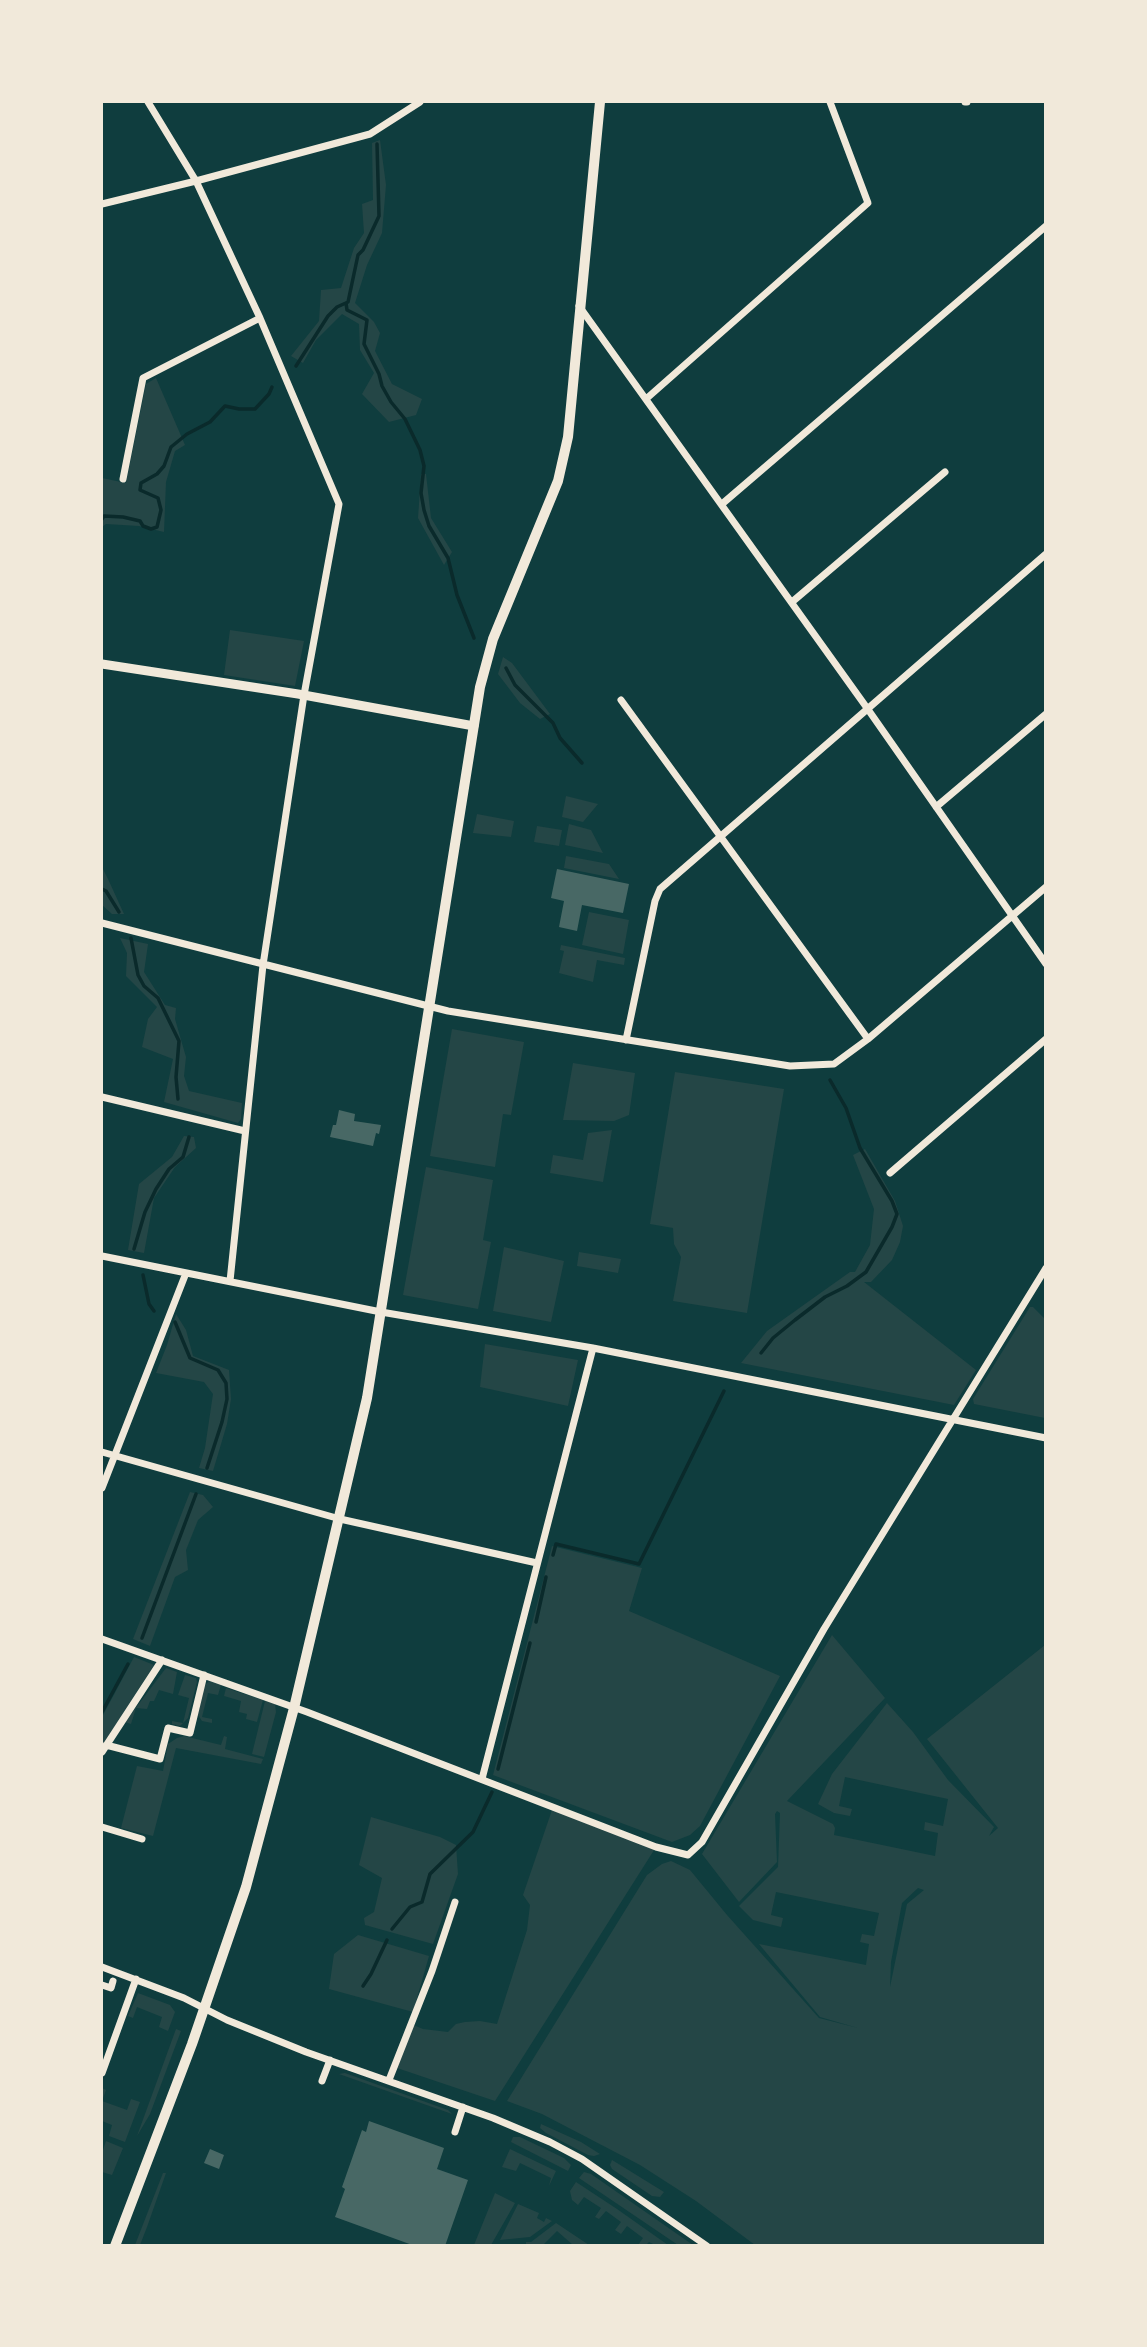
<!DOCTYPE html>
<html>
<head>
<meta charset="utf-8">
<style>
	body { margin:0 }
	#map { position:relative; width:1147px; height:2347px; overflow:hidden; background:#0f3d3e; font-family:"Asap Condensed",sans-serif }
	canvas { display:block }
	.frame { position:absolute; inset:0; border:103px solid #f1e9da; pointer-events:none }
</style>
</head>
<body>
<div id="map">
<canvas width="1147" height="2347"></canvas>
<div class="frame"></div>
</div>
<script>
const ctx = document.querySelector('canvas').getContext('2d');
ctx.lineJoin = 'round';
function fillPath(path, color) { ctx.fillStyle = color; ctx.fill(path, 'evenodd'); }
const toPath = rows => new Path2D(rows.map(r => 'M' + r).join(''));
function stroke(path, color, width, dash) { ctx.strokeStyle = color; ctx.lineWidth = width; ctx.lineCap = dash ? 'butt' : 'round'; ctx.setLineDash(dash || []); ctx.stroke(path); }
fillPath(toPath([
	[380,140,386,185,382,233,367,265,355,303,374,322,380,333,375,351,392,384,422,399,416,415,389,422,362,394,374,373,360,350,359,324,342,314,316,340,303,363,291,356,319,321,321,290,341,288,354,248,364,233,362,204,373,200,372,143],
	[156,378,185,445,175,451,166,482,164,532,139,526,106,524,102,527,102,478,126,483,146,384],
	[421,474,426,474,431,518,452,552,444,565,418,518],
	[230,630,304,641,295,686,224,675],
	[503,657,512,663,550,714,540,719,520,703,498,674],
	[566,796,598,804,583,822,562,817],
	[477,814,514,821,511,837,473,833],
	[569,824,591,830,603,853,565,845],
	[537,826,562,830,559,846,534,842],
	[566,856,609,864,619,879,564,868],
	[102,867,108,879,124,914,112,914,102,905],
	[589,912,629,920,623,954,582,945],
	[120,938,148,944,144,972,165,1005,176,1008,175,1019,186,1057,184,1076,189,1091,242,1103,241,1119,238,1123,164,1102,173,1059,142,1047,148,1019,157,1007,126,976,127,953],
	[561,945,625,958,624,965,597,960,593,982,559,973,564,951,560,950],
	[452,1029,524,1042,511,1115,503,1114,495,1167,430,1156],
	[573,1063,635,1073,629,1115,614,1121,563,1120],
	[675,1072,784,1089,747,1313,673,1301,681,1257,674,1244,673,1228,650,1224],
	[612,1130,603,1182,550,1173,553,1155,583,1160,588,1133],
	[184,1136,194,1137,196,1148,175,1167,154,1198,144,1253,128,1250,139,1184,172,1157],
	[865,1149,895,1201,903,1226,900,1242,892,1260,871,1282,864,1282,976,1370,954,1405,741,1363,767,1331,850,1272,855,1272,870,1245,874,1209,853,1155],
	[426,1167,493,1180,483,1240,491,1242,478,1309,403,1295],
	[504,1247,564,1261,551,1322,493,1311],
	[579,1252,621,1259,618,1273,577,1266],
	[1030,1307,1033,1307,1045,1319,1045,1418,974,1404,973,1399],
	[176,1314,186,1330,193,1356,229,1370,231,1399,227,1424,213,1471,199,1468,205,1448,213,1394,204,1382,156,1373,167,1345],
	[485,1344,578,1360,568,1406,480,1387],
	[190,1492,203,1495,213,1507,198,1520,186,1550,188,1570,175,1577,150,1646,133,1639],
	[552,1546,642,1568,629,1611,780,1676,700,1826,690,1835,672,1842,493,1775],
	[832,1635,885,1698,787,1801,833,1824,835,1828,834,1835,935,1856,938,1833,924,1830,925,1822,943,1826,948,1799,845,1777,839,1806,852,1809,850,1816,834,1813,818,1804,832,1774,887,1703,913,1732,948,1780,994,1827,989,1836,998,1828,927,1739,1045,1645,1045,2245,755,2245,696,2201,640,2165,542,2114,507,2101,647,1875,662,1864,671,1861,690,1870,727,1915,819,2018,858,2028,820,2017,759,1944,866,1965,869,1944,860,1942,862,1934,874,1936,879,1913,776,1892,771,1915,783,1918,781,1927,753,1920,739,1906,778,1867,780,1813,777,1811,775,1814,777,1862,739,1902,702,1854],
	[918,1888,924,1890,907,1904,890,1987,891,1962,902,1903],
	[134,1657,154,1665,102,1746,102,1717],
	[166,1668,177,1672,173,1694,159,1690,154,1701,150,1701,147,1709,136,1708,131,1724,125,1722],
	[185,1675,196,1678,197,1682,188,1718,180,1726,172,1724,172,1721,183,1723,189,1698,178,1695],
	[209,1681,221,1685,218,1695,208,1693,202,1717,212,1719,212,1723,202,1721,198,1715,204,1686],
	[226,1688,263,1700,257,1722,246,1719,247,1714,239,1712,241,1701,224,1696],
	[265,1701,275,1704,276,1712,264,1757,252,1754],
	[184,1736,221,1745,224,1736,227,1737,225,1749,263,1759,261,1764,176,1748,153,1836,121,1828,137,1766,163,1771,168,1744,177,1738],
	[553,1807,656,1847,495,2101,394,2067,411,2024,423,2029,448,2032,456,2024,465,2022,480,2021,497,2024,527,1930,530,1905,523,1895],
	[371,1817,440,1837,456,1845,458,1874,433,1944,365,1925,364,1918,374,1912,382,1878,359,1865],
	[358,1935,429,1956,413,2012,329,1989,334,1954],
	[138,1993,170,2005,175,2012,168,2031,159,2027,162,2017,137,2007,133,2018,128,2016],
	[176,2029,181,2031,150,2114,137,2136],
	[345,2073,448,2110,452,2114,339,2074],
	[102,2088,106,2090,102,2101,127,2110,131,2099,140,2102,125,2142,109,2136,112,2125,102,2121],
	[541,2124,581,2142,600,2154,594,2156,588,2155,546,2133,540,2128],
	[513,2137,520,2137,564,2158,571,2165,568,2171,511,2142],
	[106,2141,123,2148,112,2175,102,2172,102,2153],
	[510,2149,556,2171,549,2186,551,2178,520,2163,516,2171,502,2167],
	[612,2160,617,2163,664,2192,660,2197,652,2196,612,2169,610,2165],
	[584,2172,591,2174,693,2245,678,2245,579,2178],
	[163,2173,166,2173,147,2227,140,2245,135,2245],
	[576,2182,617,2209,668,2245,655,2245,649,2242,646,2245,638,2245,643,2238,627,2226,621,2234,615,2230,621,2222,606,2211,599,2219,595,2217,601,2208,584,2197,578,2205,572,2200,570,2191],
	[495,2193,515,2203,491,2245,474,2245],
	[518,2204,539,2213,537,2218,544,2222,546,2218,552,2221,530,2237,500,2240],
	[556,2223,589,2245,573,2245,557,2231,543,2245,526,2245,526,2242,531,2242]
]), '#244646');
stroke(toPath([
	[346,303,347,310,367,320,364,344,379,374,382,386,391,402,405,419,420,450,424,466,421,493,424,510,429,526,448,558,457,595,474,638],
	[296,366,328,316,337,307,348,302,358,255,363,250,379,216,377,144],
	[102,519,104,516,123,517,140,521,143,526,151,529,157,527,161,510,158,498,140,490,141,483,157,474,164,466,171,447,187,434,210,422,225,406,239,409,255,409,269,394,272,387],
	[506,668,515,685,553,723,560,738,582,763],
	[102,889,106,891,119,912],
	[131,938,138,975,144,986,158,998,179,1041,176,1077,178,1099],
	[134,1249,145,1212,156,1189,169,1169,183,1157,189,1137],
	[143,1275,149,1304,154,1311],
	[175,1322,190,1358,218,1370,226,1383,227,1399,222,1422,207,1468],
	[761,1353,773,1338,795,1320,825,1297,847,1286,866,1272,892,1227,897,1214,892,1201,860,1148,846,1108,830,1080],
	[553,1555,556,1544,639,1564,724,1391],
	[536,1622,546,1577],
	[142,1638,196,1494],
	[102,1712,128,1664],
	[498,1769,530,1643],
	[392,1929,410,1907,422,1902,430,1874,473,1832,492,1792],
	[363,1986,371,1974,387,1940]
]), '#0a2a2b', 3.5);
fillPath(toPath([
	[557,869,629,884,623,913,582,905,577,931,559,927,564,901,551,898],
	[339,1110,355,1114,354,1121,381,1125,379,1134,376,1133,373,1146,330,1137,333,1125,336,1125],
	[369,2121,444,2148,437,2169,468,2180,445,2246,415,2246,335,2217,345,2189,342,2187,362,2130,366,2132],
	[210,2149,224,2155,219,2169,204,2163]
]), '#486865');
stroke(toPath([
	[148,102,196,181,260,318,339,504,304,695,263,965,230,1281],
	[965,102,967,102],
	[102,204,196,181,370,134,420,102],
	[579,306,867,708,1046,964],
	[646,399,868,203,830,102],
	[123,479,143,378,260,318],
	[722,504,1046,226],
	[792,602,945,472],
	[621,700,868,1039],
	[936,807,1046,714],
	[102,923,448,1011,790,1066,834,1064,868,1039,1046,887],
	[626,1040,655,901,660,889,1046,554],
	[102,1097,245,1131],
	[890,1173,1046,1039],
	[102,1256,381,1312,593,1348,1046,1438],
	[102,1452,340,1519,537,1563],
	[102,1488,186,1273],
	[102,1639,307,1712,656,1847,688,1855,702,1842,824,1629,1046,1268],
	[106,1745,160,1759,168,1728,190,1733,204,1675],
	[102,1752,162,1660],
	[482,1779,593,1348],
	[102,1827,142,1839],
	[102,1967,184,1998,227,2020,306,2052,493,2118,550,2142,582,2159,707,2246],
	[102,1985,111,1988,113,1981],
	[102,2073,136,1979],
	[389,2080,432,1971,455,1902],
	[322,2081,330,2060],
	[455,2132,463,2107]
]), '#f1e9da', 7);
stroke(toPath([
	[102,664,298,694,474,726]
]), '#f1e9da', 9);
stroke(toPath([
	[115,2246,192,2044,246,1887,294,1708,367,1398,480,687,493,639,558,481,568,437,600,102]
]), '#f1e9da', 10);
</script>
</body>
</html>
